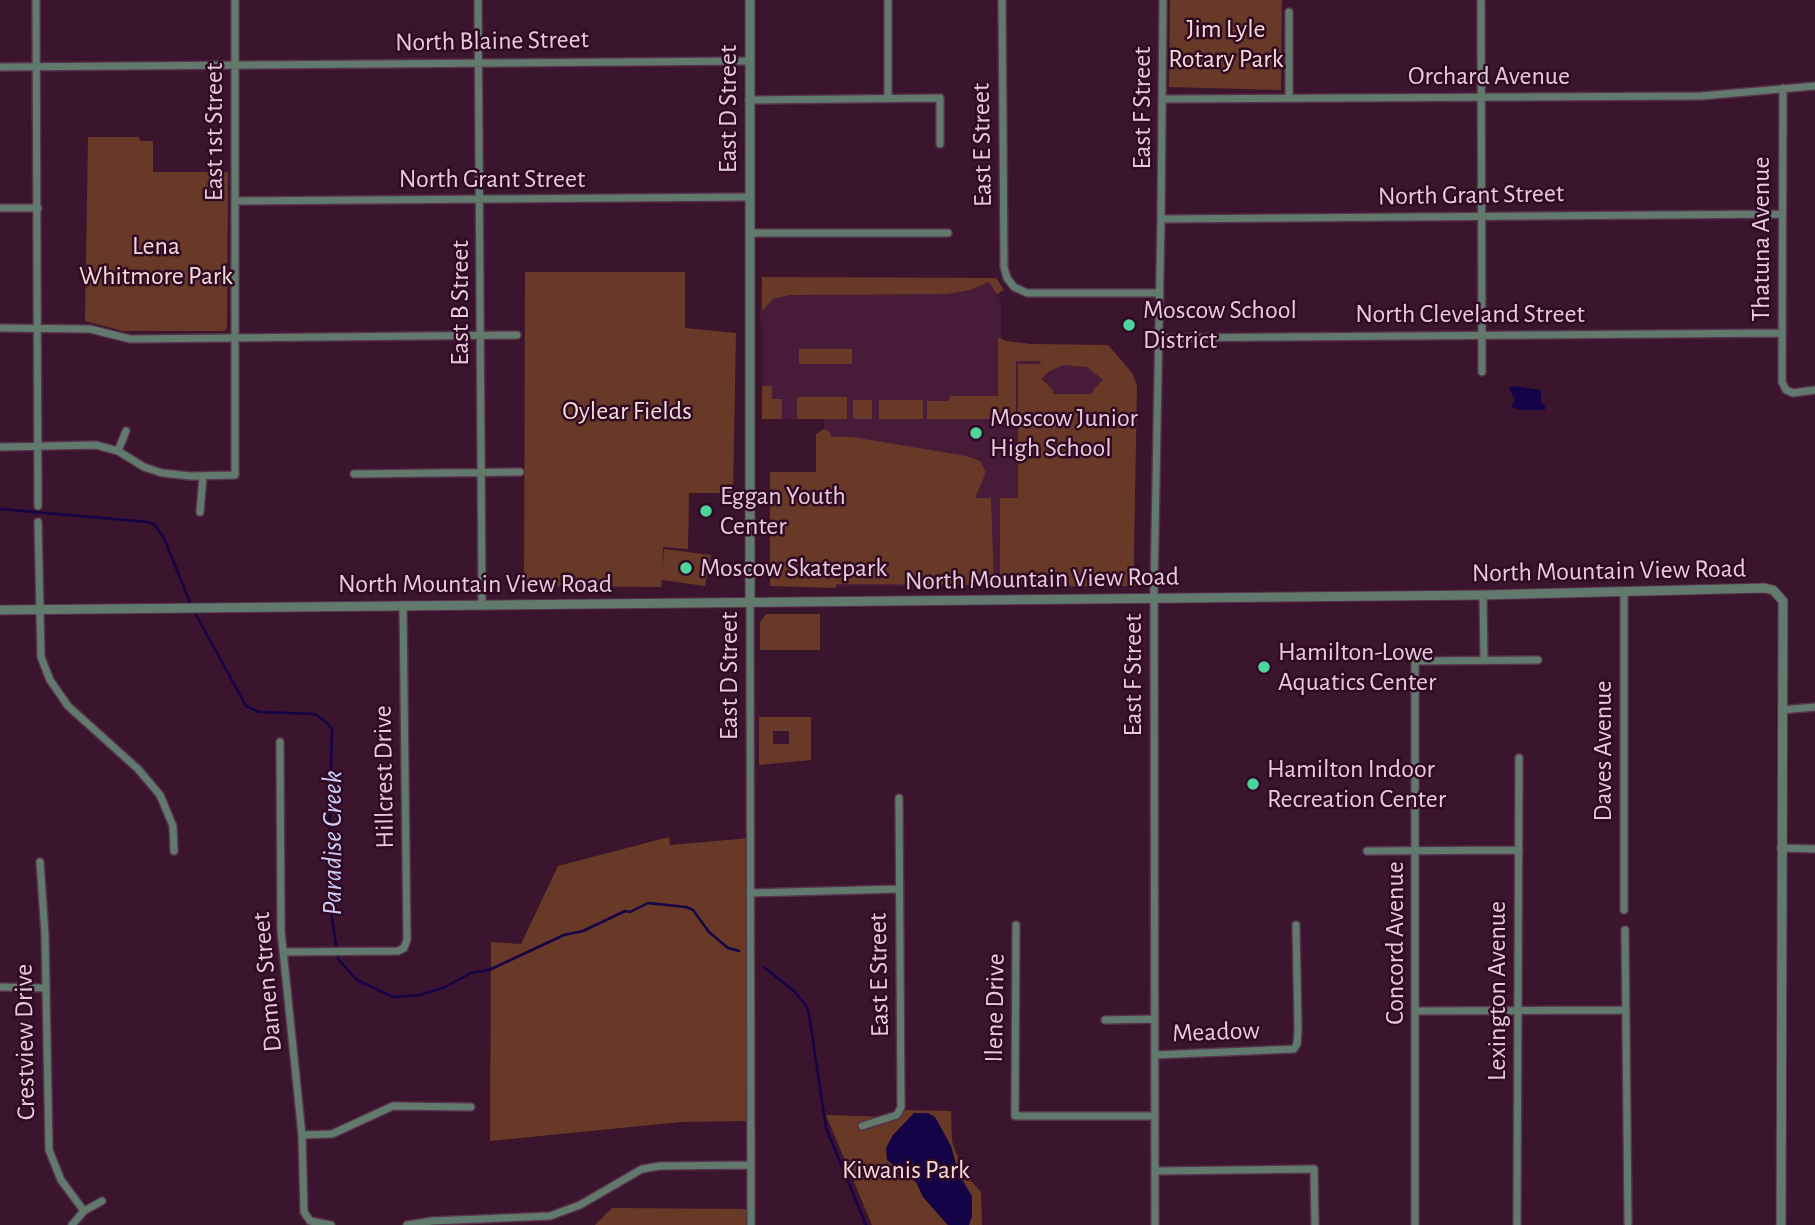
<!DOCTYPE html>
<html>
<head>
<meta charset="utf-8">
<style>
	body { margin:0 }
	canvas { display:block; background:#3b142e }
</style>
</head>
<body>
<canvas width="1815" height="1225"></canvas>
<script>
const ctx = document.querySelector('canvas').getContext('2d');
ctx.lineJoin = 'round';
function fillPath(path, color) { ctx.fillStyle = color; ctx.fill(path, 'evenodd'); }
const toPath = rows => new Path2D(rows.map(r => 'M' + r).join(''));
function stroke(path, color, width, dash) { ctx.strokeStyle = color; ctx.lineWidth = width; ctx.lineCap = dash ? 'butt' : 'round'; ctx.setLineDash(dash || []); ctx.stroke(path); }
function drawText(font, color, halo, rows, align = 'center') {
  ctx.font = font + ' "Alegreya Sans",sans-serif'; ctx.lineWidth = 5; ctx.setLineDash([]); ctx.textBaseline = 'middle'; ctx.strokeStyle = halo; ctx.fillStyle = color; for (const [text, x, y, turn = 0] of rows) {
    ctx.save(); ctx.translate(x, y); ctx.rotate((+turn || 0) * Math.PI / 180); ctx.textAlign = isNaN(turn) ? turn : align; if (halo) ctx.strokeText(text, 0, 0); ctx.fillText(text, 0, 0); ctx.restore();
  }
}
fillPath(toPath([
	[762,277,996,278,1004,290,997,294,1001,302,1001,337,1005,341,1031,344,1108,345,1127,366,1137,385,1134,548,1134,574,1139,585,1000,587,816,586,816,434,824,429,824,419,762,419,763,332,760,321]
]), '#481b39');
fillPath(toPath([
	[1170,0,1282,0,1281,90,1169,87],
	[88,137,139,137,140,141,153,141,153,172,228,172,227,328,224,331,123,331,85,321],
	[525,272,685,272,685,328,736,333,733,493,689,493,688,549,663,547,662,570,664,549,711,555,705,586,662,580,661,587,524,586],
	[762,277,996,278,1004,290,997,294,989,282,970,290,947,294,790,295,773,299,762,311],
	[998,337,1006,341,1031,344,1108,345,1132,373,1137,385,1134,548,1134,574,1139,585,1137,586,1000,587,1000,498,1018,498,1018,364,1038,364,1042,361,1016,361,1016,424,1000,424,1000,419,927,419,927,401,949,401,950,396,998,396],
	[1063,365,1087,367,1103,380,1093,390,1092,394,1053,394,1053,390,1041,379,1050,371],
	[799,349,852,349,852,364,799,364],
	[762,386,772,386,772,399,782,399,782,419,762,419],
	[797,397,847,397,847,419,797,419],
	[853,400,872,400,872,419,853,419],
	[879,400,923,400,923,419,879,419],
	[824,429,830,432,831,437,852,437,966,456,980,461,986,472,975,498,991,498,994,585,836,584,836,588,770,586,770,472,816,472,816,434],
	[766,614,820,614,820,650,760,650,760,622],
	[759,717,811,717,811,760,759,765],
	[773,731,789,731,789,744,773,744],
	[669,837,670,845,750,838,750,1121,681,1122,490,1141,491,942,521,944,558,866],
	[900,1110,951,1111,952,1141,955,1150,967,1176,981,1192,982,1225,872,1225,826,1115,889,1117],
	[612,1208,751,1209,751,1225,595,1225]
]), '#673926');
fillPath(toPath([
	[1514,386,1541,390,1541,402,1545,406,1545,410,1522,410,1511,407,1515,400,1509,388],
	[914,1113,928,1113,935,1117,951,1146,959,1175,972,1196,972,1216,969,1225,948,1225,945,1222,923,1197,916,1182,887,1160,886,1148,893,1135]
]), '#140346');
stroke(toPath([
	[0,509,148,522,155,525,164,538,191,605],
	[194,611,246,706,259,712,315,714,327,723,332,729,328,891,338,959,357,980,393,997,420,995,445,987,471,973,489,970,564,935,583,931,625,911,630,912,648,903,686,907,693,910,709,932,728,948,739,951],
	[764,967,794,991,805,1004,809,1014,826,1128,866,1225]
]), '#140346', 2.5);
const minor = toPath([
	[36,0,38,506],
	[478,0,482,605],
	[888,0,888,99],
	[1002,0,1004,267,1007,278,1014,287,1027,293,1160,293],
	[1481,0,1482,372],
	[1289,12,1289,98],
	[0,67,749,61],
	[1783,88,1782,382,1786,390,1793,393,1815,390],
	[1163,99,1701,96,1815,86],
	[749,100,940,98,940,144],
	[235,201,750,197],
	[0,208,38,208],
	[1161,219,1781,214],
	[750,233,948,233],
	[0,328,90,329,130,339,517,335],
	[1159,338,1781,333],
	[0,447,96,445,118,451,144,467,162,473,190,476,235,475,235,0],
	[118,451,126,431],
	[354,474,520,472],
	[200,512,203,476],
	[38,522,41,657,50,680,68,706,138,769,160,795,173,826,174,851],
	[1624,591,1624,910],
	[1483,595,1484,660],
	[750,603,751,1225],
	[1782,710,1815,707],
	[280,742,281,931,302,1135,304,1212,310,1221,331,1225],
	[1781,848,1815,849],
	[1367,851,1519,850],
	[40,862,45,934,49,1150,61,1180,84,1211],
	[750,893,899,889],
	[1016,925,1015,1116,1155,1116],
	[1625,930,1628,1223],
	[284,952,398,951,404,948,407,940,403,605],
	[0,987,45,988],
	[1415,1011,1625,1010],
	[1105,1020,1154,1019],
	[1155,1055,1294,1049,1297,1044,1298,1029,1296,925],
	[862,1126,897,1115,901,1107,899,798],
	[302,1135,332,1134,393,1106,471,1107],
	[1155,1171,1314,1169,1315,1225],
	[72,1225,84,1211,102,1201],
	[407,1225,432,1221,550,1216,580,1205,642,1169,660,1166,750,1165],
	[1155,1225,1154,587,1161,219,1163,0],
	[1415,1225,1415,661,1538,660],
	[1517,1225,1519,758]
]);
const tertiary = toPath([
	[750,0,750,603],
	[0,610,1483,595,1765,588,1773,590,1783,601,1781,1225]
]);
stroke(minor, '#56314a', 10);
stroke(tertiary, '#56314a', 11);
stroke(minor, '#62796d', 7);
stroke(tertiary, '#62796d', 9);
for (const [x, y, r, color] of [
	[1129,325,7,"#4cd49b"],
	[976,433,7,"#4cd49b"],
	[706,511,7,"#4cd49b"],
	[686,568,7,"#4cd49b"],
	[1264,667,7,"#4cd49b"],
	[1253,784,7,"#4cd49b"]
]) { const dot = new Path2D(); dot.arc(x, y, r, 0, 2 * Math.PI); ctx.fillStyle = color; ctx.fill(dot); stroke(dot, '#300924', 2.5); }
drawText('26px', '#f3dcd3', '#300924', [
	["Jim Lyle",1226,29],
	["Rotary Park",1226,59],
	["Lena",156,246],
	["Whitmore Park",156,276],
	["Oylear Fields",627,411],
	["Kiwanis Park",906,1170]
]);
drawText('26px', '#e6cbdb', '#300924', [
	["North Blaine Street",492,41,-1],
	["Orchard Avenue",1489,76],
	["East F Street",1142,108,-90],
	["East D Street",728,109,-90],
	["East 1st Street",214,132,-90],
	["East E Street",982,145,-91],
	["North Grant Street",492,179],
	["North Grant Street",1471,195,-1],
	["Thatuna Avenue",1761,239,-90],
	["East B Street",460,303,-90],
	["North Cleveland Street",1470,314],
	["North Mountain View Road",1609,571,-1],
	["North Mountain View Road",1042,579,-1],
	["North Mountain View Road",475,584],
	["East F Street",1133,675,-90],
	["East D Street",729,676,-90],
	["Daves Avenue",1603,751,-90],
	["Hillcrest Drive",384,777,-91],
	["Concord Avenue",1395,943,-90],
	["East E Street",879,975,-91],
	["Damen Street",267,982,-95],
	["Lexington Avenue",1497,991,-90],
	["Ilene Drive",995,1008,-89],
	["Meadow",1216,1032,-2],
	["Crestview Drive",25,1042,-91]
]);
drawText('26px', '#e6cbdb', '#300924', [
	["Moscow School",1143,310],
	["District",1143,340],
	["Moscow Junior",990,418],
	["High School",990,448],
	["Eggan Youth",720,496],
	["Center",720,526],
	["Moscow Skatepark",700,568],
	["Hamilton-Lowe",1278,652],
	["Aquatics Center",1278,682],
	["Hamilton Indoor",1267,769],
	["Recreation Center",1267,799]
], 'left');
drawText('italic 28px', '#cdd0f9', '#300924', [
	["Paradise Creek",333,843,-90]
]);
</script>
</body>
</html>
